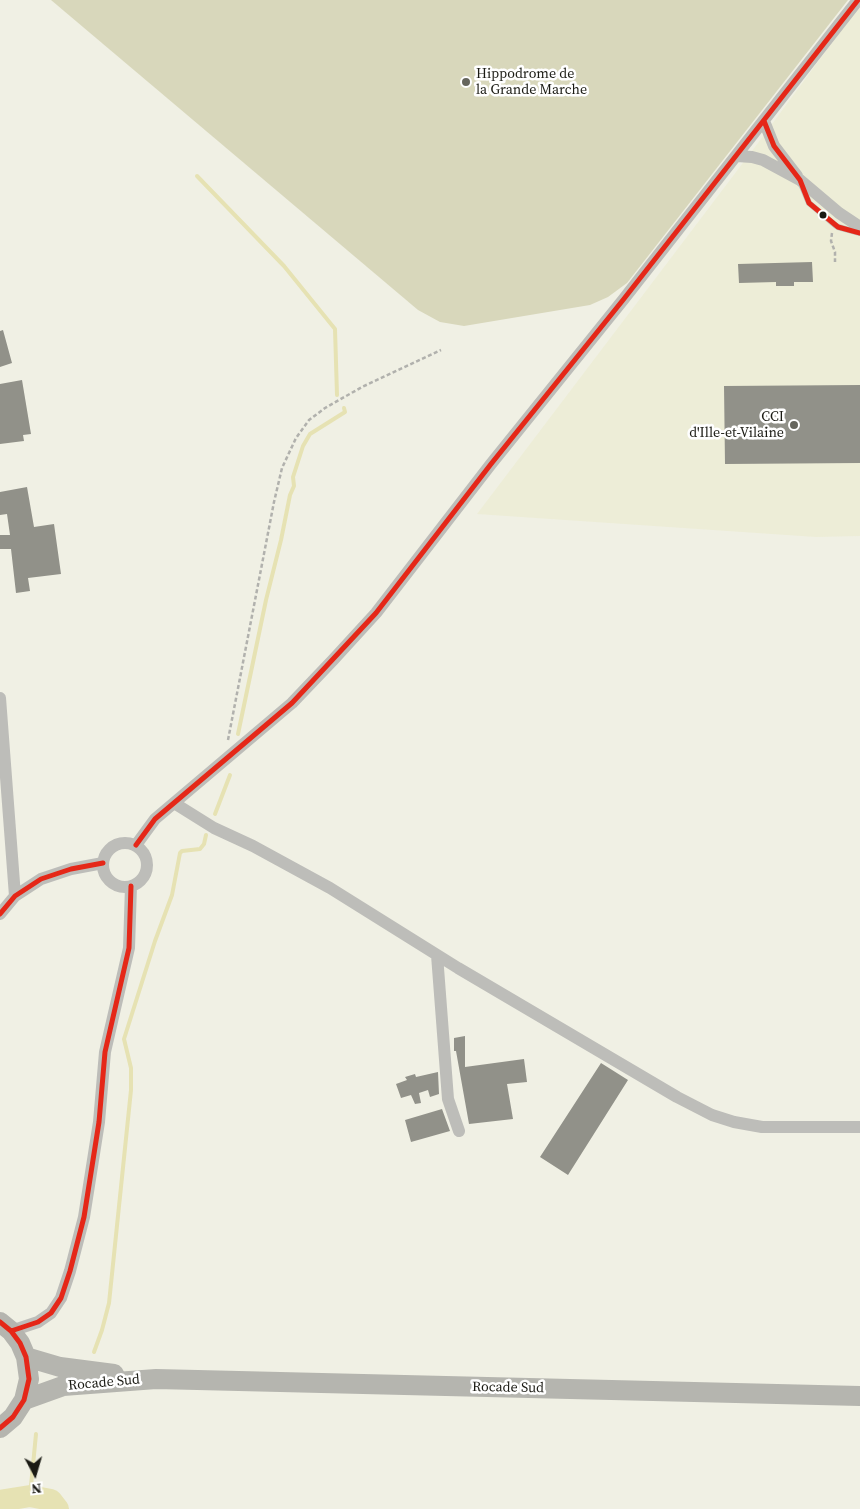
<!DOCTYPE html>
<html>
<head>
<meta charset="utf-8">
<style>
	body { margin:0 }
	#map { position:relative; width:860px; height:1509px; overflow:hidden; background:#f0f0e4; font-family:"Source Serif 4",serif }
	canvas { display:block }
	.north { position:absolute; left:10px; top:1449px; width:50px; height:50px; -webkit-text-stroke:4px #fff; paint-order:stroke; rotate:174deg; font-size:14px; font-weight:700; line-height:20px; text-align:center; color:#1a1a13 }
	.north::after { content:''; display:block; margin:auto; width:18px; height:22px; background:#1a1a13; clip-path:polygon(50% 0,100% 100%,50% 72%,0 100%) }
</style>
</head>
<body>
<div id="map">
<canvas width="860" height="1509"></canvas>
<div class="north">N</div>
</div>
<script>
const ctx = document.querySelector('canvas').getContext('2d');
ctx.lineJoin = 'round';
function fillPath(path, color) { ctx.fillStyle = color; ctx.fill(path, 'evenodd'); }
const toPath = rows => new Path2D(rows.map(r => 'M' + r).join(''));
function stroke(path, color, width, dash) { ctx.strokeStyle = color; ctx.lineWidth = width; ctx.lineCap = dash ? 'butt' : 'round'; ctx.setLineDash(dash || []); ctx.stroke(path); }
function drawText(font, color, halo, rows, align = 'center') {
  ctx.font = font + ' "Source Serif 4",serif'; ctx.lineWidth = 5; ctx.setLineDash([]); ctx.textBaseline = 'middle'; ctx.strokeStyle = halo; ctx.fillStyle = color; for (const [text, x, y, turn = 0] of rows) {
    ctx.save(); ctx.translate(x, y); ctx.rotate((+turn || 0) * Math.PI / 180); ctx.textAlign = isNaN(turn) ? turn : align; if (halo) ctx.strokeText(text, 0, 0); ctx.fillText(text, 0, 0); ctx.restore();
  }
}
fillPath(toPath([
	[860,5,860,536,816,537,477,514,758,143]
]), '#ededd7');
fillPath(toPath([
	[51,0,848,0,627,283,608,297,590,305,464,326,440,322,418,310]
]), '#d8d7bb');
stroke(toPath([
	[197,176,284,266,335,329,337,395],
	[238,734,266,600,281,540,290,495,294,486,293,477,303,446,310,434,345,412,344,408],
	[215,814,230,775],
	[94,1352,102,1330,109,1303,131,1090,131,1068,124,1039,155,941,172,895,180,853,182,851,200,849,204,844,206,835],
	[30,1496,36,1434]
]), '#e6e2b3', 4);
stroke(toPath([
	[0,1501,30,1496,51,1500,58,1509]
]), '#e6e2b3', 22);
fillPath(toPath([
	[812,262,813,282,794,282,794,286,776,286,776,282,739,283,738,264],
	[3,330,12,363,0,367,0,331],
	[22,380,31,434,23,435,24,441,0,444,0,384],
	[860,385,860,463,725,464,724,386],
	[27,487,34,527,54,524,61,574,28,578,30,591,16,593,11,549,0,549,0,535,10,535,7,514,0,515,0,492],
	[465,1036,465,1067,524,1059,527,1082,507,1084,513,1119,469,1124,456,1051,454,1051,454,1038],
	[601,1063,628,1080,568,1175,540,1157],
	[438,1072,439,1094,430,1097,428,1090,419,1093,421,1103,415,1104,411,1095,401,1098,396,1084,407,1080,405,1077,415,1074,416,1077],
	[442,1109,450,1131,411,1142,405,1120]
]), '#919189');
stroke(toPath([
	[832,233,831,241,835,252,835,262],
	[228,740,274,502,282,468,296,438,309,420,325,408,362,387,441,350]
]), '#b1b1ad', 2.5, [4, 2.5]);
stroke(toPath([
	[802,186,809,203,835,225,838,227,860,233]
]), '#bdbdb9', 6);
stroke(toPath([
	[764,121,774,146,797,176],
	[737,156,752,157,763,160,800,180,839,213,860,227],
	[0,698,15,896],
	[174,803,214,828,253,846,330,888,458,968,677,1097,712,1115,734,1122,762,1127,860,1127],
	'103 865a22 22 0 1 1 44 0a22 22 0 1 1-44 0Z',
	[136,845,155,819,292,703,333,660,376,613,491,464,623,300,858,0],
	[0,914,15,896,41,879,71,869,103,863],
	[437,955,448,1099,459,1131],
	[11,1331,38,1322,51,1313,61,1298,70,1271,84,1217,99,1122,105,1052,129,948,131,886]
]), '#bdbdb9', 12);
stroke(toPath([
	[0,1322,11,1331,20,1343,26,1357,29,1379,24,1400,13,1417,0,1428],
	[26,1357,60,1367,114,1374],
	[24,1400,63,1386,156,1379,860,1396]
]), '#b5b5af', 20);
stroke(toPath([
	[764,121,774,146,800,180,809,203,838,227,860,233],
	[136,845,155,819,292,703,376,613,491,464,623,300,858,0],
	[0,914,15,896,41,879,71,869,103,863],
	[0,1322,11,1331,20,1343,26,1357,29,1379,24,1400,13,1417,0,1428],
	[11,1331,38,1322,51,1313,61,1298,70,1271,84,1217,99,1122,105,1052,129,948,131,886]
]), '#e52718', 5);
for (const [x, y, r, color] of [
	[466,82,5,"#65655c"],
	[823,215,4.5,"#1a1a13"],
	[794,425,5,"#65655c"]
]) { const dot = new Path2D(); dot.arc(x, y, r, 0, 2 * Math.PI); ctx.fillStyle = color; ctx.fill(dot); stroke(dot, '#fff', 2); }
drawText('14px', '#1a1a13', '#fff', [
	["Hippodrome de",476,74],
	["la Grande Marche",476,90],
	["CCI",784,417,"right"],
	["d'Ille-et-Vilaine",784,433,"right"]
], 'left');
drawText('14px', '#1a1a13', '#fff', [
	["Rocade Sud",104,1383,-5],
	["Rocade Sud",508,1388,1]
]);
</script>
</body>
</html>
